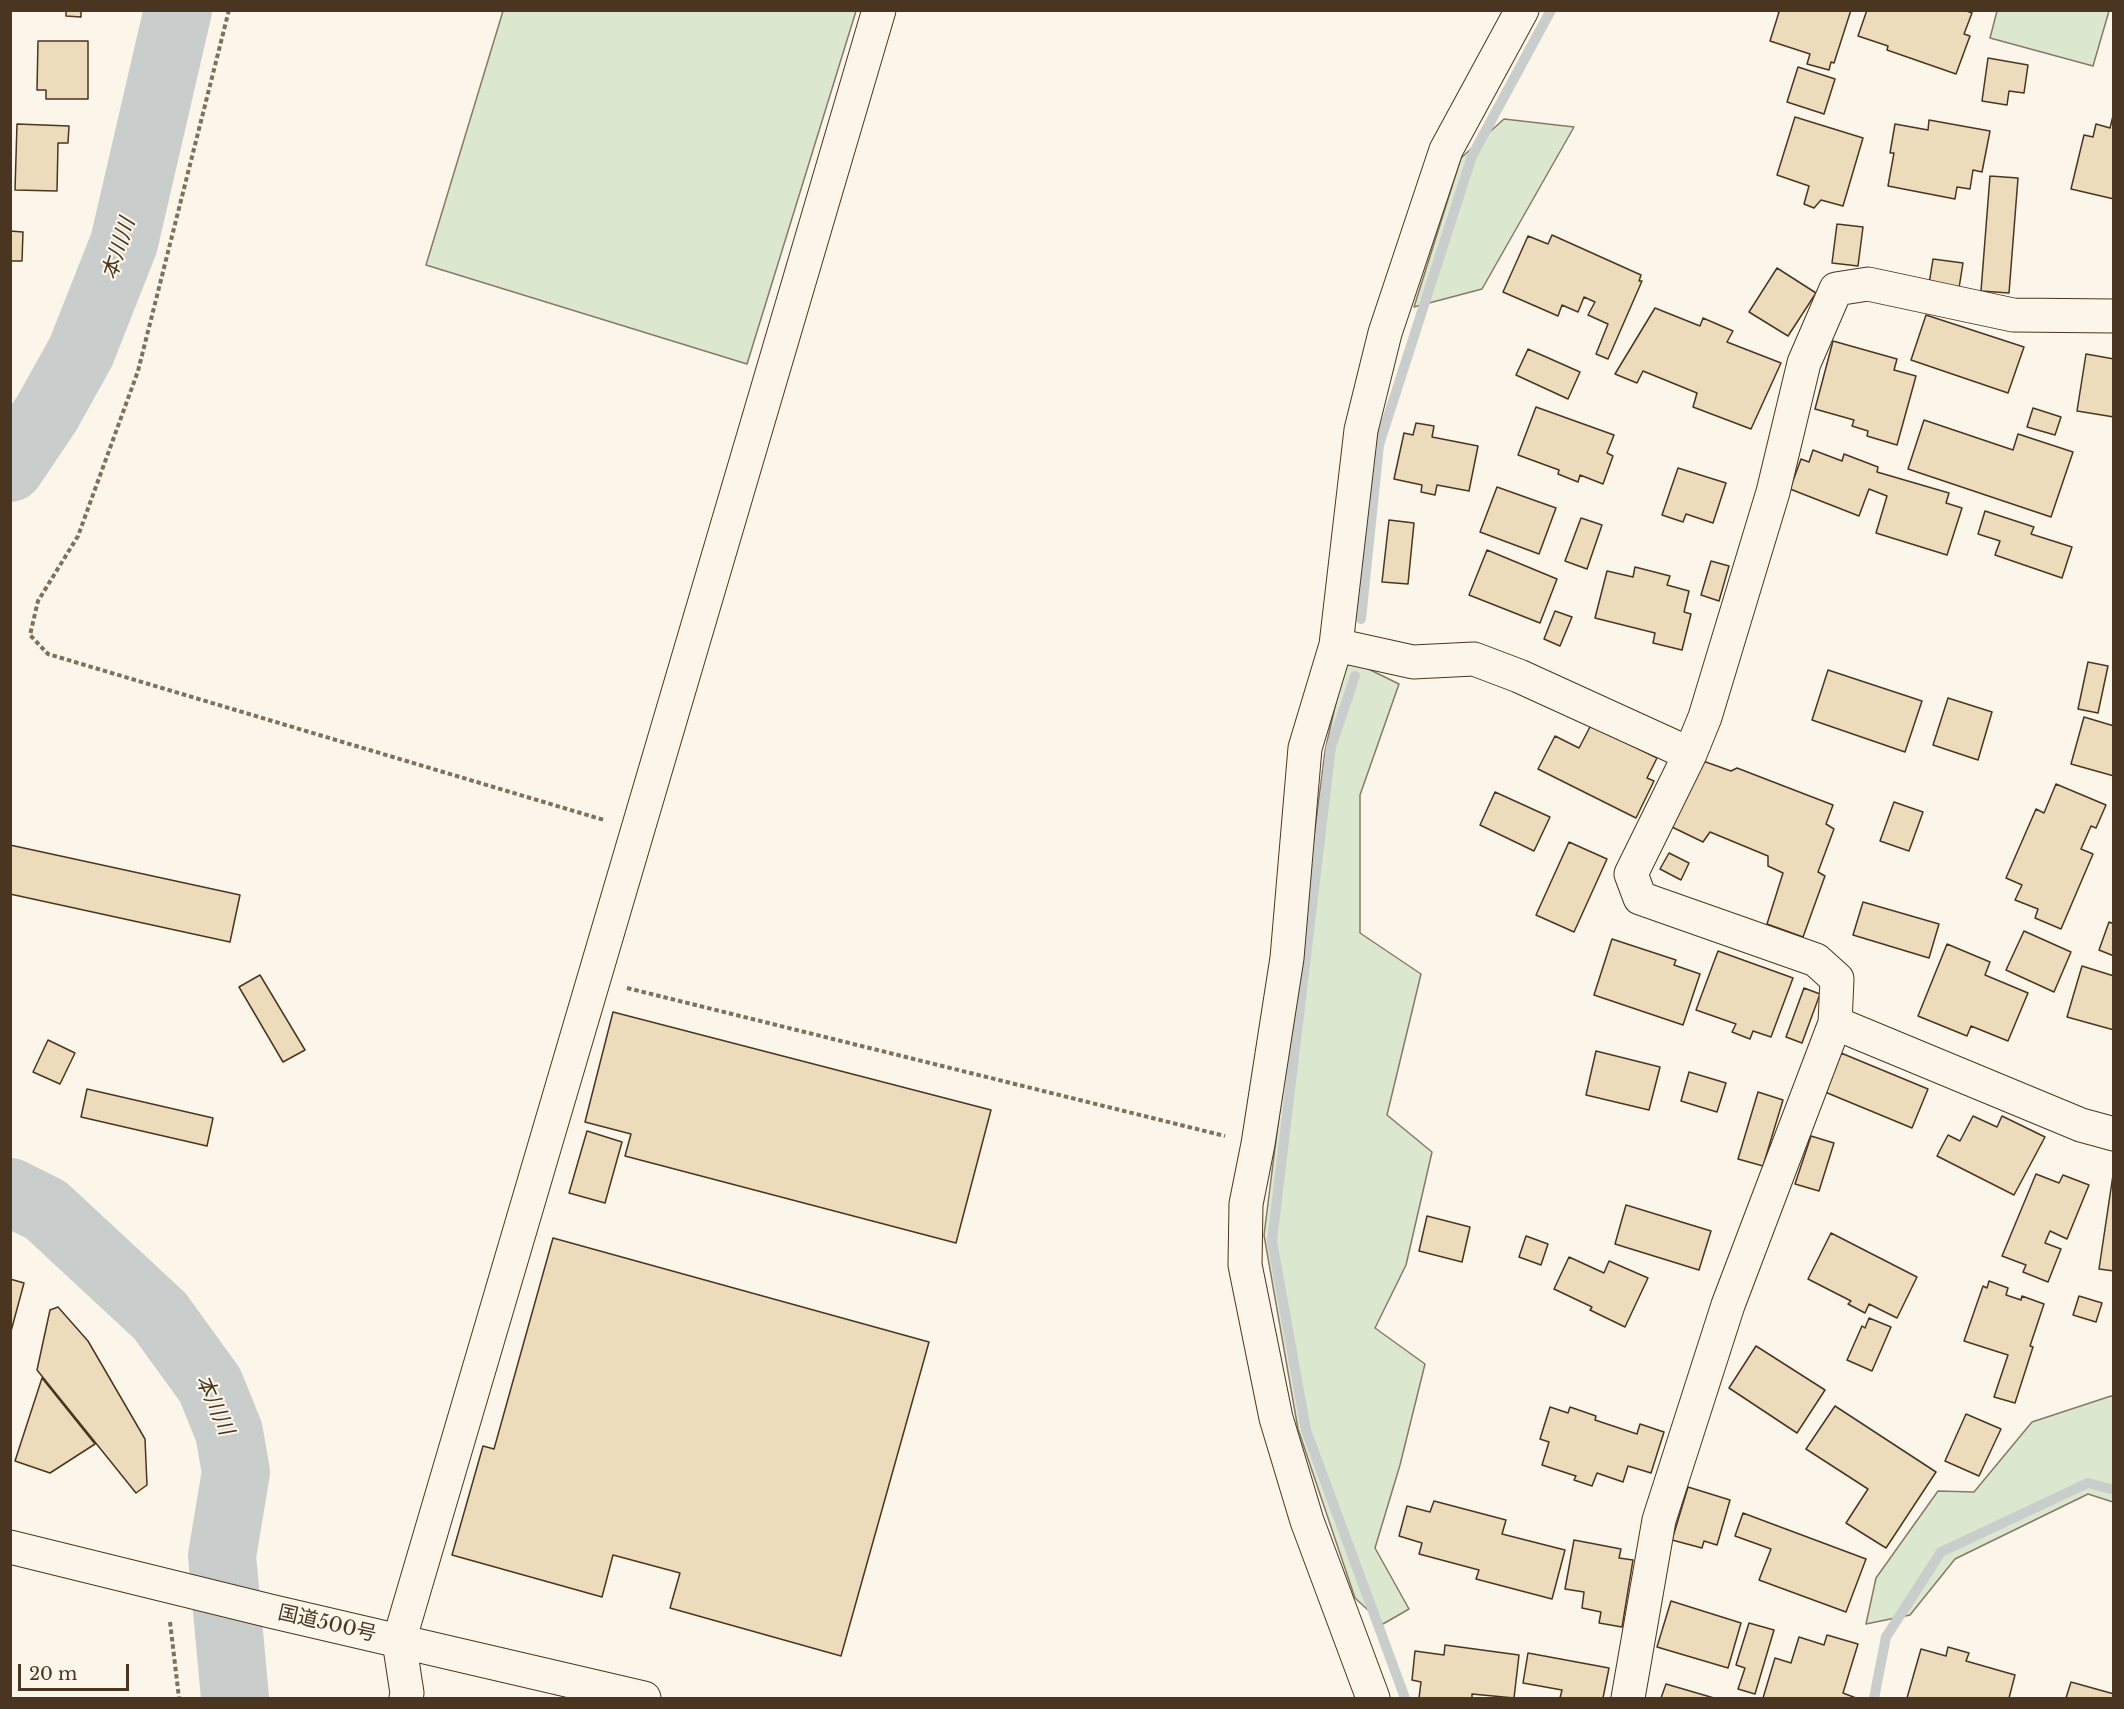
<!DOCTYPE html>
<html>
<head>
<meta charset="utf-8">
<style>
	body { margin:0 }
	#map { position:relative; width:2124px; height:1709px; overflow:hidden; background:#fbf6e9; font-family:"Libre Baskerville",serif }
	canvas { display:block }
	.frame { position:absolute; inset:0; border:12px solid #4a3520; pointer-events:none }
	.scale { position:absolute; left:18px; top:1664px; width:111px; height:27px; box-sizing:border-box; border:3px solid #4a3520; border-top:0; padding-left:8px; font-size:18px; line-height:21px; white-space:nowrap; color:#4a3520; -webkit-text-stroke:4px #fbf6e9; paint-order:stroke }
</style>
</head>
<body>
<div id="map">
<canvas width="2124" height="1709"></canvas>
<div class="frame"></div>
<div class="scale">20 m</div>
</div>
<script>
const ctx = document.querySelector('canvas').getContext('2d');
ctx.lineJoin = 'round';
function fillPath(path, color) { ctx.fillStyle = color; ctx.fill(path, 'evenodd'); }
const toPath = rows => new Path2D(rows.map(r => 'M' + r).join(''));
function stroke(path, color, width, dash) { ctx.strokeStyle = color; ctx.lineWidth = width; ctx.lineCap = dash ? 'butt' : 'round'; ctx.setLineDash(dash || []); ctx.stroke(path); }
function drawText(font, color, halo, rows, align = 'center') {
  ctx.font = font + ' "Libre Baskerville","Noto Sans JP",serif'; ctx.lineWidth = 4.5; ctx.setLineDash([]); ctx.textBaseline = 'middle'; ctx.strokeStyle = halo; ctx.fillStyle = color; for (const [text, x, y, turn = 0] of rows) {
    ctx.save(); ctx.translate(x, y); ctx.rotate((+turn || 0) * Math.PI / 180); ctx.textAlign = isNaN(turn) ? turn : align; if (halo) ctx.strokeText(text, 0, 0); ctx.fillText(text, 0, 0); ctx.restore();
  }
}
const green = toPath([
	[503,11,856,11,747,364,426,265,503,11],
	[1997,11,1997,10,2109,11,2093,66,1990,38,1997,11],
	[1504,119,1574,127,1482,289,1414,307,1461,158,1504,119],
	[1346,658,1399,684,1360,795,1360,933,1421,974,1387,1115,1432,1152,1406,1265,1375,1328,1425,1364,1400,1465,1375,1548,1409,1609,1383,1624,1355,1598,1298,1429,1264,1235,1325,751,1346,658],
	[2111,1396,2114,1397,2113,1502,2088,1494,1955,1559,1910,1615,1866,1624,1876,1578,1938,1491,1974,1492,2032,1422,2111,1396]
]);
fillPath(green, '#dce7d0');
stroke(green, '#887966', 1.5);
stroke(toPath([
	[1361,619,1379,445,1472,156,1551,10],
	[1355,676,1331,747,1272,1241,1306,1430,1405,1698],
	[1874,1698,1886,1637,1941,1552,2088,1483,2114,1490]
]), '#c9cecd', 10);
stroke(toPath([
	[10,468,47,413,81,352,124,243,178,10],
	[10,1192,46,1210,160,1316,210,1385,229,1432,236,1472,222,1556,235,1698]
]), '#c9cecd', 68);
const building = toPath([
	[66,10,81,10,81,17,66,16,66,10],
	[1774,10,1851,10,1834,63,1831,62,1829,70,1807,64,1810,54,1770,41,1779,12,1774,10],
	[1867,10,1964,10,1972,13,1964,34,1970,36,1956,74,1887,50,1888,46,1858,36,1867,10],
	[38,41,88,41,88,99,46,99,46,90,37,90,38,41],
	[1988,58,2028,65,2024,93,2009,91,2007,105,1982,101,1988,58],
	[1798,67,1835,79,1824,114,1787,102,1798,67],
	[2114,112,2114,199,2071,189,2084,135,2093,137,2096,124,2110,128,2114,112],
	[1795,117,1863,138,1843,206,1821,200,1814,208,1804,204,1809,186,1777,175,1795,117],
	[1929,120,1990,131,1982,172,1973,170,1970,189,1957,187,1955,199,1888,186,1894,153,1890,153,1895,124,1928,130,1929,120],
	[17,124,69,126,68,143,58,143,57,191,15,190,17,124],
	[1990,176,2018,178,2009,293,1981,291,1990,176],
	[1837,224,1863,227,1858,266,1832,263,1837,224],
	[10,231,23,232,22,261,10,261,10,231],
	[1552,235,1641,275,1639,281,1642,281,1608,359,1596,354,1608,324,1588,315,1595,302,1584,297,1578,312,1562,305,1558,316,1503,292,1528,236,1548,244,1552,235],
	[1933,259,1963,263,1959,288,1929,284,1933,259],
	[1777,268,1816,293,1788,336,1749,312,1777,268],
	[1655,308,1700,326,1703,318,1733,331,1727,342,1781,363,1751,429,1693,407,1697,393,1643,371,1637,383,1615,374,1655,308],
	[1926,315,2024,347,2008,393,1911,360,1926,315],
	[1833,341,1897,359,1894,370,1916,376,1897,445,1867,436,1868,431,1852,426,1854,420,1815,409,1833,341],
	[1528,349,1580,372,1568,399,1516,375,1528,349],
	[2086,354,2114,359,2114,417,2077,411,2086,354],
	[1536,407,1614,435,1607,453,1613,456,1603,484,1580,475,1578,482,1558,474,1559,470,1518,455,1536,407],
	[2033,408,2061,417,2055,435,2027,427,2033,408],
	[1924,420,2013,450,2018,434,2073,452,2051,517,1908,469,1924,420],
	[1416,423,1434,426,1432,437,1478,446,1469,491,1437,485,1435,495,1421,492,1422,485,1394,479,1404,433,1413,435,1416,423],
	[1813,450,1842,461,1844,454,1878,467,1877,472,1949,493,1946,503,1962,508,1947,555,1876,533,1887,496,1869,489,1859,516,1790,489,1801,459,1809,462,1813,450],
	[1678,468,1726,483,1713,523,1686,514,1683,522,1662,515,1678,468],
	[1497,487,1556,508,1539,554,1480,532,1497,487],
	[1985,511,2034,527,2031,534,2072,547,2062,578,1995,555,2000,541,1978,534,1985,511],
	[1581,518,1602,525,1587,569,1565,561,1581,518],
	[1389,520,1414,523,1408,584,1382,582,1389,520],
	[1487,550,1557,579,1540,623,1469,595,1487,550],
	[1711,561,1729,566,1719,601,1701,595,1711,561],
	[1635,567,1670,576,1667,585,1689,591,1684,612,1691,614,1682,650,1653,643,1655,633,1595,618,1607,571,1633,577,1635,567],
	[1555,611,1572,617,1560,646,1544,639,1555,611],
	[2088,662,2108,666,2098,713,2078,709,2088,662],
	[1828,670,1922,701,1905,752,1812,720,1828,670],
	[1948,698,1992,712,1978,760,1933,745,1948,698],
	[2084,717,2114,726,2114,776,2071,764,2084,717],
	[1591,725,1657,758,1647,778,1654,781,1636,818,1538,769,1555,736,1579,748,1591,725],
	[1703,761,1731,771,1737,768,1833,805,1826,824,1834,829,1818,872,1825,876,1803,937,1767,924,1783,873,1768,866,1768,856,1710,832,1703,842,1672,827,1703,761],
	[2056,784,2106,805,2096,828,2091,826,2081,849,2093,854,2061,929,2035,918,2038,909,2015,900,2022,885,2006,878,2036,809,2044,813,2056,784],
	[1495,792,1550,817,1534,851,1480,825,1495,792],
	[1894,802,1923,812,1909,851,1880,841,1894,802],
	[1569,842,1607,859,1574,932,1536,915,1569,842],
	[10,845,240,895,230,942,10,894,10,845],
	[1669,853,1689,863,1681,880,1660,869,1669,853],
	[1863,902,1939,924,1929,958,1853,935,1863,902],
	[2109,922,2114,924,2114,956,2099,950,2109,922],
	[2024,931,2071,952,2054,992,2006,970,2024,931],
	[1612,939,1676,960,1674,965,1700,974,1683,1025,1594,995,1612,939],
	[1947,944,1990,962,1985,975,2028,993,2008,1041,1971,1026,1967,1036,1918,1016,1947,944],
	[1718,951,1793,978,1771,1037,1753,1031,1750,1039,1732,1032,1736,1024,1696,1010,1718,951],
	[2082,966,2114,976,2114,1030,2067,1017,2082,966],
	[260,975,305,1050,283,1062,239,987,260,975],
	[1804,988,1820,994,1802,1043,1786,1037,1804,988],
	[613,1012,991,1110,956,1243,625,1156,631,1134,585,1122,613,1012],
	[48,1040,75,1053,60,1084,33,1072,48,1040],
	[1596,1051,1660,1067,1649,1110,1586,1095,1596,1051],
	[1841,1053,1928,1089,1912,1128,1825,1092,1841,1053],
	[1689,1072,1726,1083,1717,1112,1681,1101,1689,1072],
	[87,1089,213,1118,207,1146,81,1117,87,1089],
	[1758,1092,1783,1100,1763,1166,1738,1159,1758,1092],
	[1973,1116,1997,1127,2002,1116,2045,1137,2014,1195,1937,1156,1948,1135,1960,1141,1973,1116],
	[587,1131,622,1142,605,1203,569,1193,587,1131],
	[1811,1136,1834,1143,1819,1191,1795,1184,1811,1136],
	[2036,1174,2059,1183,2063,1175,2089,1185,2067,1239,2050,1231,2045,1243,2061,1249,2048,1282,2023,1272,2026,1265,2002,1256,2036,1174],
	[2113,1175,2114,1175,2114,1271,2099,1269,2113,1175],
	[1626,1205,1711,1231,1699,1270,1615,1244,1626,1205],
	[1427,1216,1470,1227,1462,1262,1419,1251,1427,1216],
	[1831,1233,1917,1277,1897,1318,1869,1304,1865,1313,1848,1304,1851,1301,1808,1279,1831,1233],
	[1526,1236,1548,1244,1541,1265,1519,1257,1526,1236],
	[553,1238,929,1342,841,1656,670,1608,680,1573,613,1555,602,1597,452,1555,483,1446,494,1449,553,1238],
	[1569,1257,1604,1273,1609,1261,1648,1278,1625,1327,1590,1310,1592,1307,1554,1289,1569,1257],
	[10,1279,24,1283,10,1335,10,1279],
	[1989,1281,2008,1288,2006,1295,2021,1300,2022,1296,2044,1304,2030,1346,2033,1347,2015,1403,1994,1397,2008,1355,1964,1341,1983,1286,1987,1288,1989,1281],
	[2079,1296,2102,1303,2096,1322,2073,1315,2079,1296],
	[58,1307,88,1341,145,1439,147,1485,136,1493,37,1370,50,1310,58,1307],
	[1869,1318,1891,1327,1872,1371,1847,1360,1862,1326,1865,1328,1869,1318],
	[1756,1346,1825,1390,1797,1433,1729,1388,1756,1346],
	[42,1378,95,1444,50,1473,15,1461,42,1378],
	[1835,1406,1936,1472,1886,1548,1846,1523,1868,1489,1806,1449,1835,1406],
	[1550,1407,1568,1413,1570,1407,1596,1416,1595,1420,1637,1434,1640,1424,1664,1432,1651,1473,1628,1466,1623,1482,1597,1473,1592,1486,1574,1480,1576,1476,1542,1465,1549,1442,1540,1439,1550,1407],
	[1966,1414,2001,1429,1979,1476,1945,1461,1966,1414],
	[1688,1487,1730,1500,1717,1545,1704,1541,1702,1548,1672,1540,1688,1487],
	[1434,1501,1506,1520,1502,1534,1565,1550,1552,1599,1476,1579,1479,1570,1419,1554,1422,1543,1399,1536,1407,1506,1430,1512,1434,1501],
	[1743,1513,1866,1559,1846,1612,1759,1580,1771,1549,1735,1536,1743,1513],
	[1574,1540,1621,1549,1619,1558,1633,1560,1622,1627,1599,1623,1601,1612,1582,1608,1584,1592,1565,1589,1574,1540],
	[1671,1601,1741,1623,1728,1668,1657,1647,1671,1601],
	[1749,1623,1774,1630,1755,1694,1738,1689,1745,1668,1736,1665,1749,1623],
	[1827,1635,1858,1644,1843,1693,1856,1698,1763,1698,1775,1658,1791,1663,1799,1637,1824,1645,1827,1635],
	[1445,1645,1519,1655,1514,1698,1472,1694,1472,1698,1419,1698,1421,1682,1412,1680,1415,1651,1444,1655,1445,1645],
	[1948,1647,1969,1653,1966,1661,2015,1675,2009,1698,1907,1698,1921,1649,1946,1656,1948,1647],
	[1528,1653,1609,1668,1603,1698,1560,1698,1562,1690,1523,1683,1528,1653],
	[2071,1682,2114,1694,2114,1698,2066,1698,2071,1682],
	[1666,1684,1714,1698,1661,1698,1666,1684]
]);
fillPath(building, '#ecdcbc');
stroke(building, '#4a3520', 1.5);
const minor = toPath([
	[1336,645,1413,662,1474,659,1519,676,1690,754],
	[1835,1023,2081,1125,2114,1134],
	[399,1641,407,1693,406,1698],
	[1373,1698,1307,1521,1276,1418,1245,1265,1246,1204,1258,1144,1287,958,1305,748,1336,645,1361,430,1385,333,1446,150,1522,10],
	[1628,1698,1659,1520,1728,1305,1835,1023,1837,979,1816,960,1640,898,1631,874,1690,754,1705,717,1773,492,1804,363,1836,289,1868,284,2013,315,2114,316]
]);
const tertiary = toPath([
	[399,1641,879,10]
]);
const trunk = toPath([
	[10,1547,270,1611,644,1698]
]);
stroke(minor, '#4a3520', 35);
stroke(tertiary, '#4a3520', 35);
stroke(trunk, '#4a3520', 35);
stroke(toPath([
	[229,10,138,371,78,536,38,601,30,635,48,654,604,820],
	[627,988,1225,1136],
	[170,1622,179,1698]
]), '#7f6f5c', 4, [4.5, 3]);
stroke(minor, '#fbf6e9', 33);
stroke(tertiary, '#fbf6e9', 33);
stroke(trunk, '#fbf6e9', 33);
drawText('20px', '#4a3520', '#fbf6e9', [
	["国道500号",327,1624,13]
]);
drawText('italic 21px', '#4a3520', '#fbf6e9', [
	["本川川",119,249,-72],
	["本川川",214,1405,66]
]);
</script>
</body>
</html>
